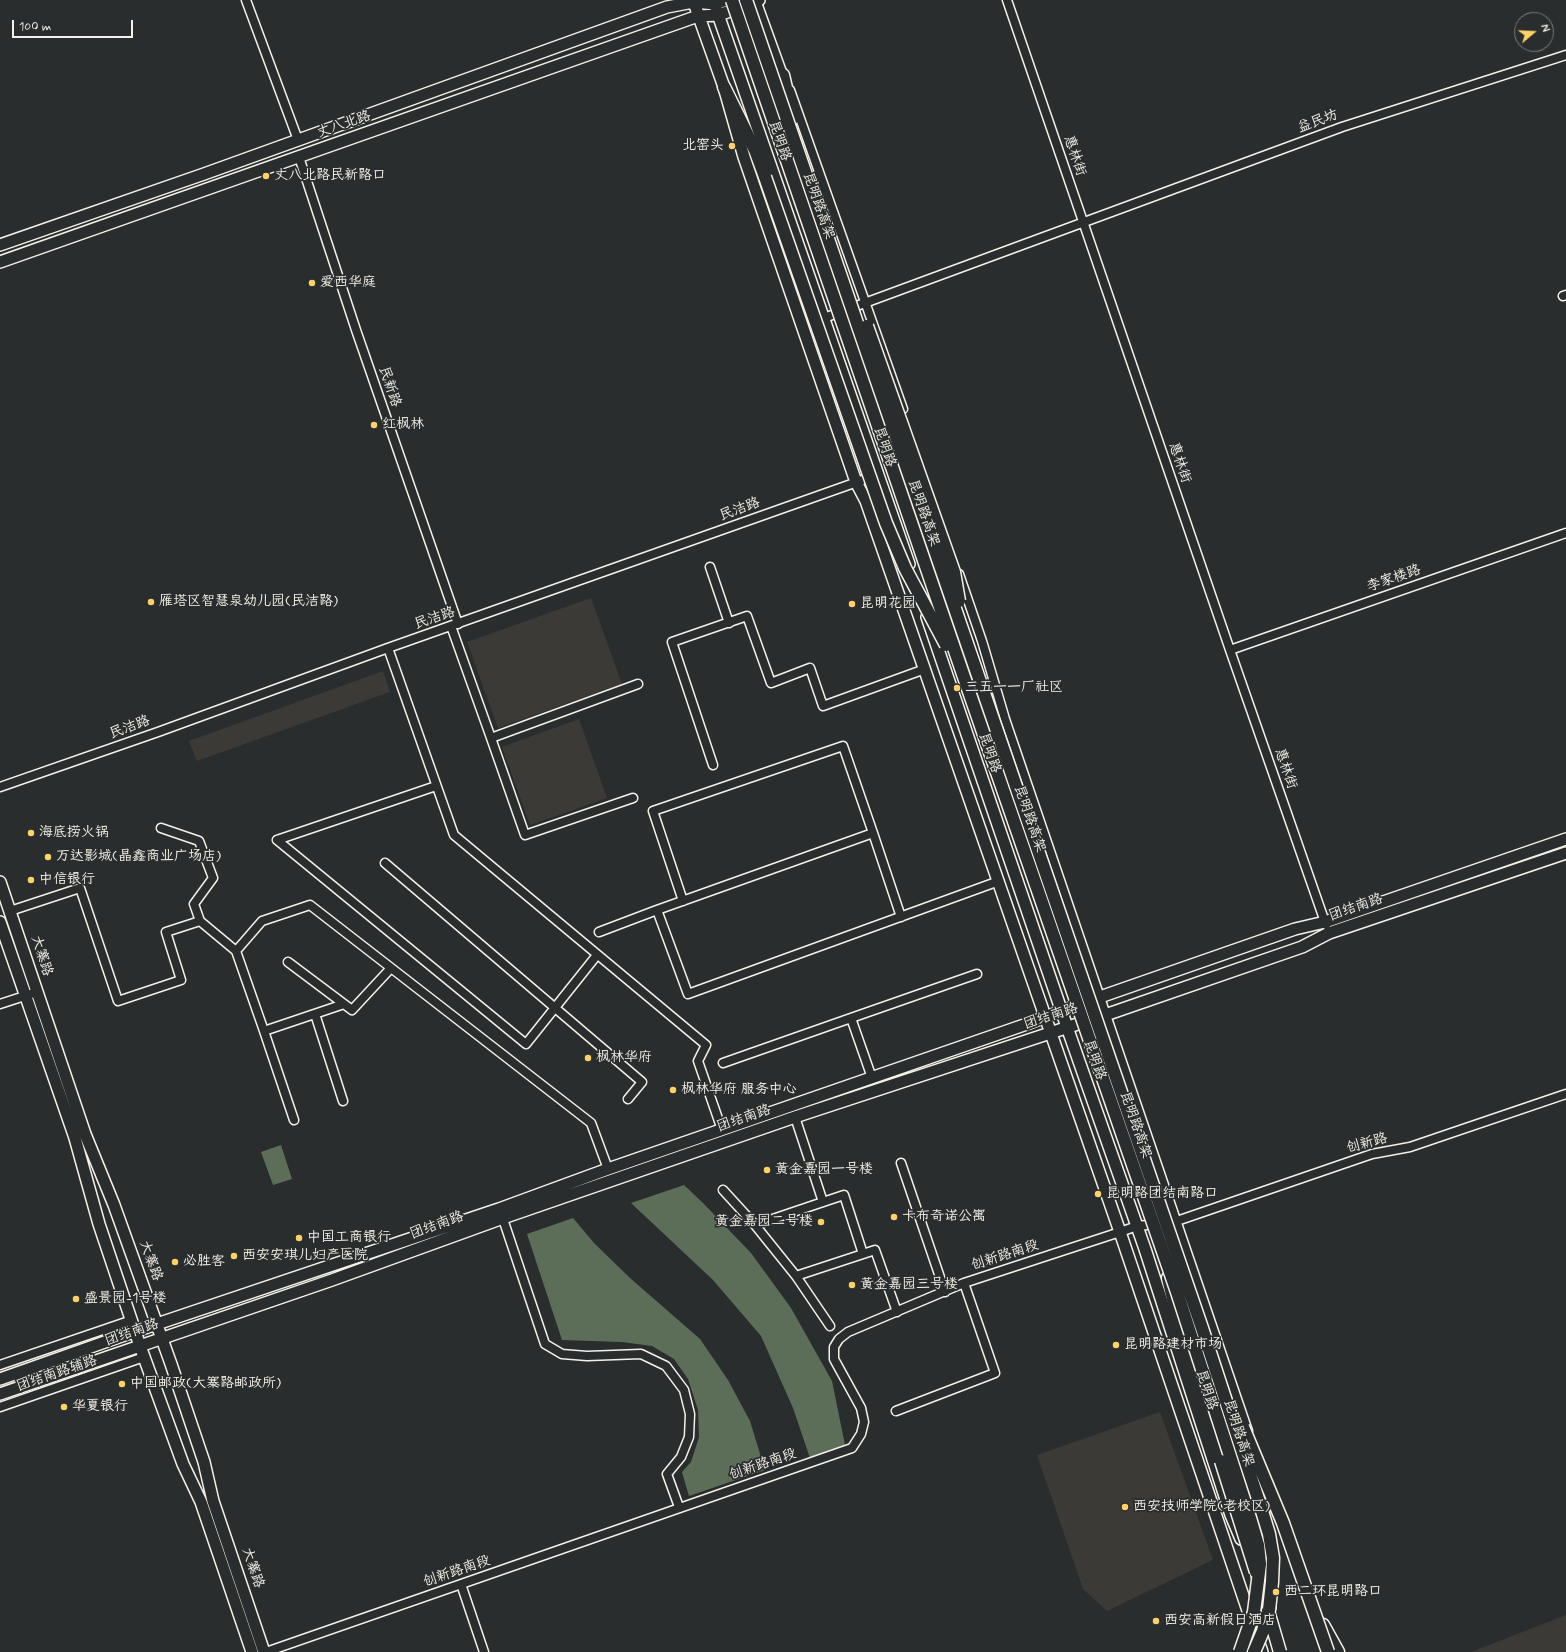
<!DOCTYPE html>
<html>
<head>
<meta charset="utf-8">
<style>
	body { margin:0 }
	#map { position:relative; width:1566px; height:1652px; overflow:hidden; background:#2a2d2e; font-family:Mynerve,sans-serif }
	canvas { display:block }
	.north { position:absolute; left:1514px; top:12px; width:40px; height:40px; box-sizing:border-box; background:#2a2d2e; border:1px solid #7b7b78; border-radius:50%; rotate:71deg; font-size:11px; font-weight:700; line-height:16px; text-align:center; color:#f4f1e8 }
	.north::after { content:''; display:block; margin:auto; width:14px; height:18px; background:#ffd166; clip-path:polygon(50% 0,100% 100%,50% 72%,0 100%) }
	.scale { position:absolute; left:12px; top:20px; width:121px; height:18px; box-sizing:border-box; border:2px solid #f4f1e8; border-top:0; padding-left:5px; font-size:12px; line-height:14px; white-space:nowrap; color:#f4f1e8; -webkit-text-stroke:3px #2a2d2e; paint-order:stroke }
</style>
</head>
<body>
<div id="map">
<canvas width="1566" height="1652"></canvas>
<div class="north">N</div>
<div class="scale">100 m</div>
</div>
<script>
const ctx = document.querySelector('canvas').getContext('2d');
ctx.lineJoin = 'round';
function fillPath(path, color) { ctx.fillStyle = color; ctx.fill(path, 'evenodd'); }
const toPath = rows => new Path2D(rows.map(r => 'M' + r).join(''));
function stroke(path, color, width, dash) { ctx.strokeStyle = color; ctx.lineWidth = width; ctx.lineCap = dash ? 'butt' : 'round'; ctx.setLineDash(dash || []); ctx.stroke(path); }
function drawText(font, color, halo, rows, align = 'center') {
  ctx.font = font + ' Mynerve,"LXGW WenKai TC",sans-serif'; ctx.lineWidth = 3.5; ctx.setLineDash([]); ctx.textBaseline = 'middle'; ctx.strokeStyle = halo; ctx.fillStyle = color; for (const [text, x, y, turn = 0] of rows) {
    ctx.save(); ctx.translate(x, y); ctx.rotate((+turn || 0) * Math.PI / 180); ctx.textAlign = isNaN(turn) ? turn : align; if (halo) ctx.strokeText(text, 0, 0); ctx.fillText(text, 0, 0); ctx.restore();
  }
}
fillPath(toPath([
	[591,598,622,684,498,728,467,642],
	[383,671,390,692,197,761,189,741],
	[579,719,607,798,530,825,502,747],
	[1160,1412,1213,1560,1107,1611,1083,1589,1037,1455],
	[1566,1615,1566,1652,1471,1652]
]), '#3c3a37');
fillPath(toPath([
	[281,1145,292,1179,273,1185,261,1152],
	[684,1185,703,1203,751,1253,791,1308,832,1381,845,1445,810,1458,793,1408,761,1336,713,1280,631,1203],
	[573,1218,594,1243,630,1278,700,1339,728,1380,750,1421,765,1470,689,1496,682,1472,691,1462,699,1437,698,1410,688,1379,674,1359,652,1346,622,1342,562,1340,527,1234]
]), '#5c6e58');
const minor = toPath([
	[246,0,298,140],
	[756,0,785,80],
	[1007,0,1230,650,1326,925],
	[790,90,903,409],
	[299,157,356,330,458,624],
	[1563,296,1566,295],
	[824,318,1342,127,1566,55],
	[710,567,729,623],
	[959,574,982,641,1005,719,1248,1431],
	[451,626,491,738,638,684],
	[388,648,454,835,706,1045,698,1061,722,1130],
	[1230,650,1566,533],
	[491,738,525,835,633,798],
	[713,765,672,642,747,616,771,683,810,668,823,706,925,669],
	[0,787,158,732,388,648,874,476],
	[161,828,199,841,213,878,194,904,200,921],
	[277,840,526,1044,597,955],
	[277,840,436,786],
	[385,863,642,1082,628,1099],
	[683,901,653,811,843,746,873,833],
	[10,911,80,888,118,1001,181,980,166,932,200,921,236,951,264,1031],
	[901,917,873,833,657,910,688,994,999,881],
	[599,932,657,910],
	[236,951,262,921,310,905,591,1123,608,1169],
	[288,962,352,1010,391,968],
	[0,1004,37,992],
	[315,1014,343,1101],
	[851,1018,977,974],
	[723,1063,851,1018,872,1078],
	[795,1117,823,1202,844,1195,863,1254,875,1250,897,1312],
	[294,1120,264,1031,344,1004],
	[901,1163,945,1292],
	[723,1190,755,1225,796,1276,830,1326],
	[501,1213,545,1344,562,1354,587,1356,641,1354,666,1366,684,1390,690,1414,689,1437,681,1457,667,1474,679,1507],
	[1171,1223,1372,1154,1410,1147,1566,1094],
	[755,1225,823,1202],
	[796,1276,863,1254],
	[0,1365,132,1320],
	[0,1407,144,1357],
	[896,1411,995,1373,964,1283],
	[461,1584,484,1652],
	[266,1652,852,1448,861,1434,864,1422,861,1408,834,1359,834,1347,839,1339,848,1332,964,1283,1120,1232,1137,1226,1158,1224]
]);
const major = toPath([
	[693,0,724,87,744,157,856,482,866,501,1120,1232,1262,1652],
	[713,0,909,564],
	[0,245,204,174,667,7,693,2,715,4,726,0],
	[0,262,698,16,719,15,759,0],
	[927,617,1067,1027,1145,1249,1231,1515,1241,1539],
	[0,882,85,1134,114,1205,171,1364,204,1462,213,1501,264,1652],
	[0,922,75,1138,99,1224,140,1346,183,1464,201,1502,252,1652],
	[0,1379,136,1331,499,1209,608,1169,1024,1025,1100,997,1295,929,1325,922,1566,839],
	[0,1394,332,1280,503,1218,795,1117,1114,1012,1302,947,1329,933,1566,853],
	[1257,1575,1270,1607]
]);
const highway = toPath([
	[783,75,793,118],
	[724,87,755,150,765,177],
	[1168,1278,1188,1362,1221,1461],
	[1323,1625,1338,1652]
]);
stroke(minor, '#f4f1e8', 11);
stroke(major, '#f4f1e8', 14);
stroke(highway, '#f4f1e8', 15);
stroke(minor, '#2a2d2e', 8);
stroke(major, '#2a2d2e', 11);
stroke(highway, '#2a2d2e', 12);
const highwayBridge = toPath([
	[732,0,965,680,1177,1292,1250,1518,1258,1545,1260,1564,1254,1612,1240,1652],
	[746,0,1202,1328,1262,1511,1269,1534,1273,1558,1272,1582,1269,1610,1263,1631,1254,1652],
	[765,177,886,523,905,568,946,645],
	[867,326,954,572,959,601],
	[1243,1427,1283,1523,1328,1652],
	[1221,1461,1256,1572],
	[1268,1611,1280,1652]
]);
stroke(highwayBridge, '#f4f1e8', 15, []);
stroke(highwayBridge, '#2a2d2e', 12);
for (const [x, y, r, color] of [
	[732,146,4,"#ffd166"],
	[266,176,4,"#ffd166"],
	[312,283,4,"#ffd166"],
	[374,425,4,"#ffd166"],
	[151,602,4,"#ffd166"],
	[852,604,4,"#ffd166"],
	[957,688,4,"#ffd166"],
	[31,833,4,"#ffd166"],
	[48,857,4,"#ffd166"],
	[31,880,4,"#ffd166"],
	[588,1058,4,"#ffd166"],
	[673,1090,4,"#ffd166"],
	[767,1170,4,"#ffd166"],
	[1098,1194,4,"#ffd166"],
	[894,1217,4,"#ffd166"],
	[821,1222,4,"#ffd166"],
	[299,1238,4,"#ffd166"],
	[234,1256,4,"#ffd166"],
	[175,1262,4,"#ffd166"],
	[852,1285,4,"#ffd166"],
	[76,1299,4,"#ffd166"],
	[1116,1345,4,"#ffd166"],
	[122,1384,4,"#ffd166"],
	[64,1407,4,"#ffd166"],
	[1125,1507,4,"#ffd166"],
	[1276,1592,4,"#ffd166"],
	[1156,1621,4,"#ffd166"]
]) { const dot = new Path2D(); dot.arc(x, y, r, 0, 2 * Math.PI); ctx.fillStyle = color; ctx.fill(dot); stroke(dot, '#2a2d2e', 1.5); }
drawText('14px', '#f4f1e8', '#2a2d2e', [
	["益民坊",1318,122,-20],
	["丈八北路",344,125,-19],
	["昆明路",779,141,71],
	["惠林街",1074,156,71],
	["昆明路高架",818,206,71],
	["民新路",389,387,71],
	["昆明路",884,447,71],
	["惠林街",1179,463,71],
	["民洁路",740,510,-20],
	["昆明路高架",923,513,71],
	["李家楼路",1394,579,-19],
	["民洁路",435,619,-19],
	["民洁路",130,728,-20],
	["昆明路",989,753,71],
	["惠林街",1285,769,71],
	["昆明路高架",1029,819,71],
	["团结南路",1356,908,-19],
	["大寨路",41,956,72],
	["团结南路",1051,1017,-18],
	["昆明路",1094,1060,71],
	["团结南路",744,1119,-19],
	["昆明路高架",1135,1125,71],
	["创新路",1367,1144,-15],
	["团结南路",437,1226,-20],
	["创新路南段",1005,1256,-18],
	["大寨路",150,1261,70],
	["团结南路",132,1333,-19],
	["团结南路辅路",57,1374,-19],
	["昆明路",1206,1390,72],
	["昆明路高架",1238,1433,72],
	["创新路南段",763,1465,-19],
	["大寨路",252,1568,71],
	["创新路南段",457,1572,-19]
]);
drawText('14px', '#f4f1e8', '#2a2d2e', [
	["北窑头",724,146,"right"],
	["丈八北路民新路口",274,176],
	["爱西华庭",320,283],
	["红枫林",382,425],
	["雁塔区智慧泉幼儿园(民洁路)",159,602],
	["昆明花园",860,604],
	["三五一一厂社区",965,688],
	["海底捞火锅",39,833],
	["万达影城(晶鑫商业广场店)",56,857],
	["中信银行",39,880],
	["枫林华府",596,1058],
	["枫林华府 服务中心",681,1090],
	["黄金嘉园一号楼",775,1170],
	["昆明路团结南路口",1106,1194],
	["卡布奇诺公寓",902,1217],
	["黄金嘉园二号楼",813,1222,"right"],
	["中国工商银行",307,1238],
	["西安安琪儿妇产医院",242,1256],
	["必胜客",183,1262],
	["黄金嘉园三号楼",860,1285],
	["盛景园-1号楼",84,1299],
	["昆明路建材市场",1124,1345],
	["中国邮政(大寨路邮政所)",130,1384],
	["华夏银行",72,1407],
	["西安技师学院(老校区)",1133,1507],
	["西二环昆明路口",1284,1592],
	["西安高新假日酒店",1164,1621]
], 'left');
</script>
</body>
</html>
